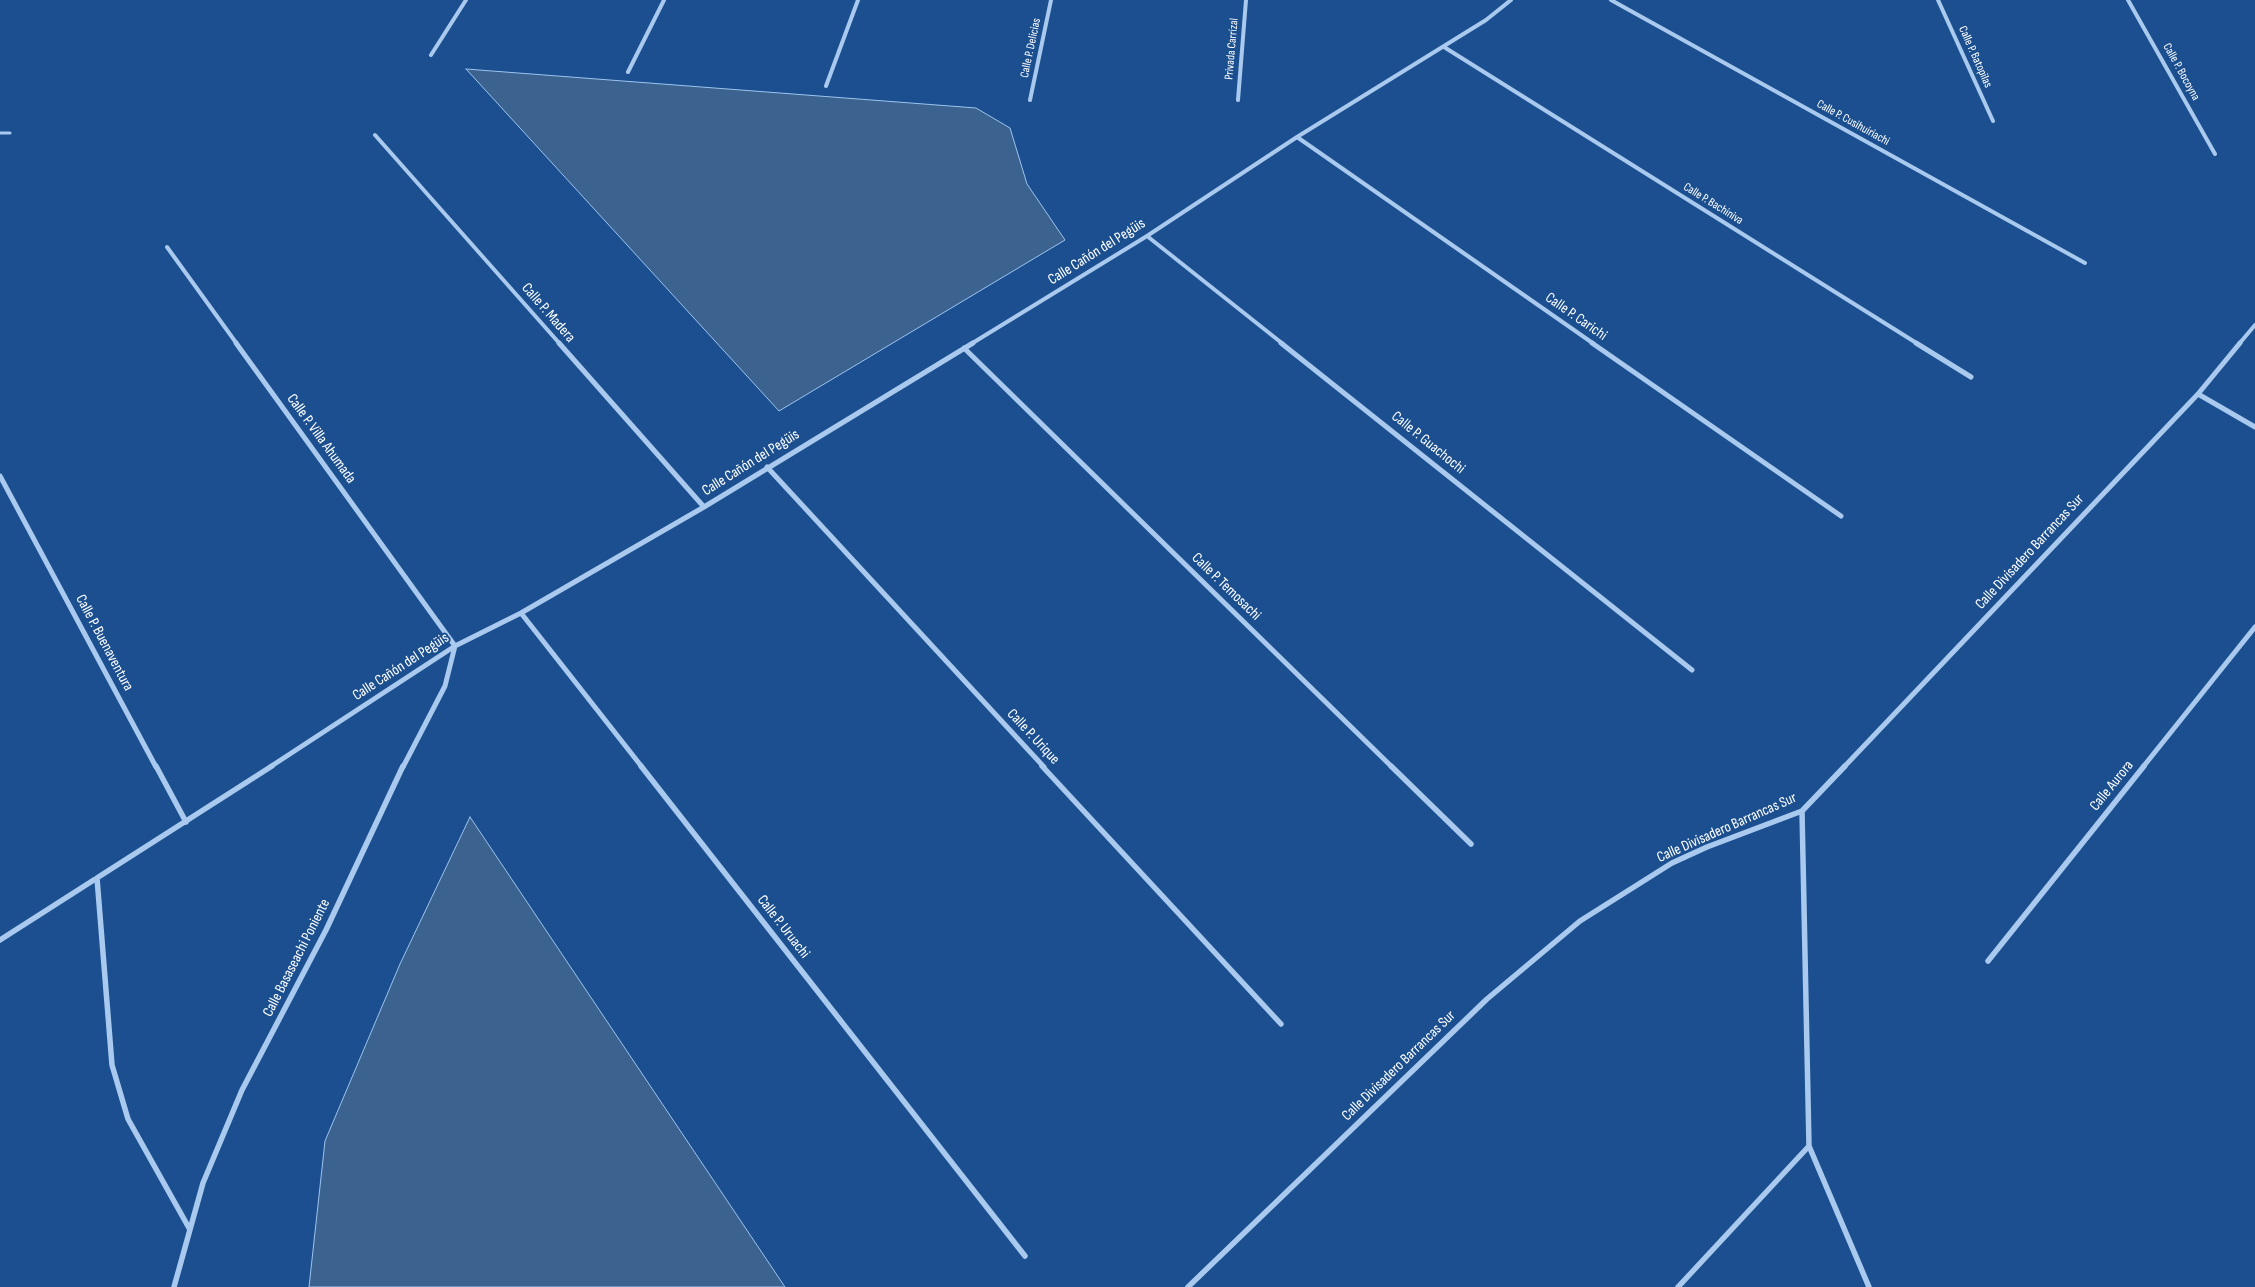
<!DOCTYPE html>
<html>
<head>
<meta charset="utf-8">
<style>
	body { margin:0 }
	canvas { display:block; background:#1b4f8f }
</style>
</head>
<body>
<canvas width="2255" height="1287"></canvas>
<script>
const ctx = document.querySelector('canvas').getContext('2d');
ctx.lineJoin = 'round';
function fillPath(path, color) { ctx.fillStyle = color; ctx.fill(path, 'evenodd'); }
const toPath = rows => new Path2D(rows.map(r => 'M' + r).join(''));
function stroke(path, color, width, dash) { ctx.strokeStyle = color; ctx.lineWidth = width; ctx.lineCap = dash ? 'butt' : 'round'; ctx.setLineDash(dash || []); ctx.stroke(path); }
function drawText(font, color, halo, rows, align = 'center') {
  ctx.font = font + ' "Sofia Sans Condensed",sans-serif'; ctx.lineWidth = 4; ctx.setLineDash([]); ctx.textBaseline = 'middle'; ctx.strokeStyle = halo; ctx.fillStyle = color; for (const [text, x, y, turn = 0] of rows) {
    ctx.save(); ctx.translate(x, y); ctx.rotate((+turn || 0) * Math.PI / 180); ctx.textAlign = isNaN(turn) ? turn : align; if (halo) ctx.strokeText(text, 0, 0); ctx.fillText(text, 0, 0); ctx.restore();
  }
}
const water = toPath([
	[466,69,976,108,1010,128,1027,184,1065,240,779,411,466,69],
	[470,817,785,1287,309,1287,325,1141,400,964,470,817]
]);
fillPath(water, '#3c6290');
stroke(water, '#9cc4f0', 1);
stroke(toPath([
	[0,133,10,133]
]), '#a9c9ee', 3);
stroke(toPath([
	[1611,0,2085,263],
	[1938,0,1993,121],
	[2128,0,2215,154],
	[1444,47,1918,344],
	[431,55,466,0],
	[628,72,664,0],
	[826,86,858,0],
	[1030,100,1051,0],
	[1238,100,1246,0],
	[375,135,560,344],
	[1297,137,1594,344],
	[1147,236,1283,344],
	[167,247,237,344],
	[971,344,1147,236,1297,137,1486,20,1511,0],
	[2239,344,2255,325]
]), '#a9c9ee', 4);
stroke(toPath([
	[236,343,455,646,445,686,403,767],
	[559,343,704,507],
	[1281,343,1692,670],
	[1592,343,1841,516],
	[1916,343,1971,377],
	[964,348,1392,767],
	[2198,394,2255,427],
	[767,467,1044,767],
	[0,476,156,767],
	[521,613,642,767],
	[270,767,455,646,521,613,704,507,973,343],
	[1844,767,2198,394,2240,343],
	[2143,767,2255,627]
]), '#a9c9ee', 5);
stroke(toPath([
	[156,766,186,822],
	[641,766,1025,1256],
	[1042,766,1281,1024],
	[1391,766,1471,844],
	[1802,811,1809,1146,1869,1287],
	[97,878,112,1065,128,1119,189,1228],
	[0,940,272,766],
	[1988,961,2144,766],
	[174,1287,203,1183,242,1090,326,930,403,766],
	[1188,1287,1487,999,1580,921,1672,863,1707,847,1802,811,1845,766],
	[1678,1287,1809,1146]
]), '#a9c9ee', 5.5);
drawText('12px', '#fff', '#1b4f8f', [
	["Calle P. Delicias",1031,48,-78],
	["Privada Carrizal",1232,49,-85],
	["Calle P. Batopilas",1975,57,66],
	["Calle P. Bocoyna",2181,72,61],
	["Calle P. Cusihuiriachi",1853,123,29],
	["Calle P. Bachiniva",1713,204,32]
]);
drawText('15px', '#fff', '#1b4f8f', [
	["Calle Cañón del Pegüis",1097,252,-32],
	["Calle P. Madera",548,313,49],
	["Calle P. Carichi",1576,317,35],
	["Calle P. Villa Ahumada",321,439,54],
	["Calle P. Guachochi",1428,443,39],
	["Calle Cañón del Pegüis",751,463,-32],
	["Calle Divisadero Barrancas Sur",2030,552,-47],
	["Calle P. Temosachi",1226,587,44],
	["Calle P. Buenaventura",104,643,62],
	["Calle Cañón del Pegüis",401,667,-33],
	["Calle P. Urique",1033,737,47],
	["Calle Aurora",2112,786,-51],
	["Calle Divisadero Barrancas Sur",1727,828,-24],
	["Calle P. Uruachi",783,927,52],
	["Calle Basaseachi Poniente",297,958,-63],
	["Calle Divisadero Barrancas Sur",1399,1066,-44]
]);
</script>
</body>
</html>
